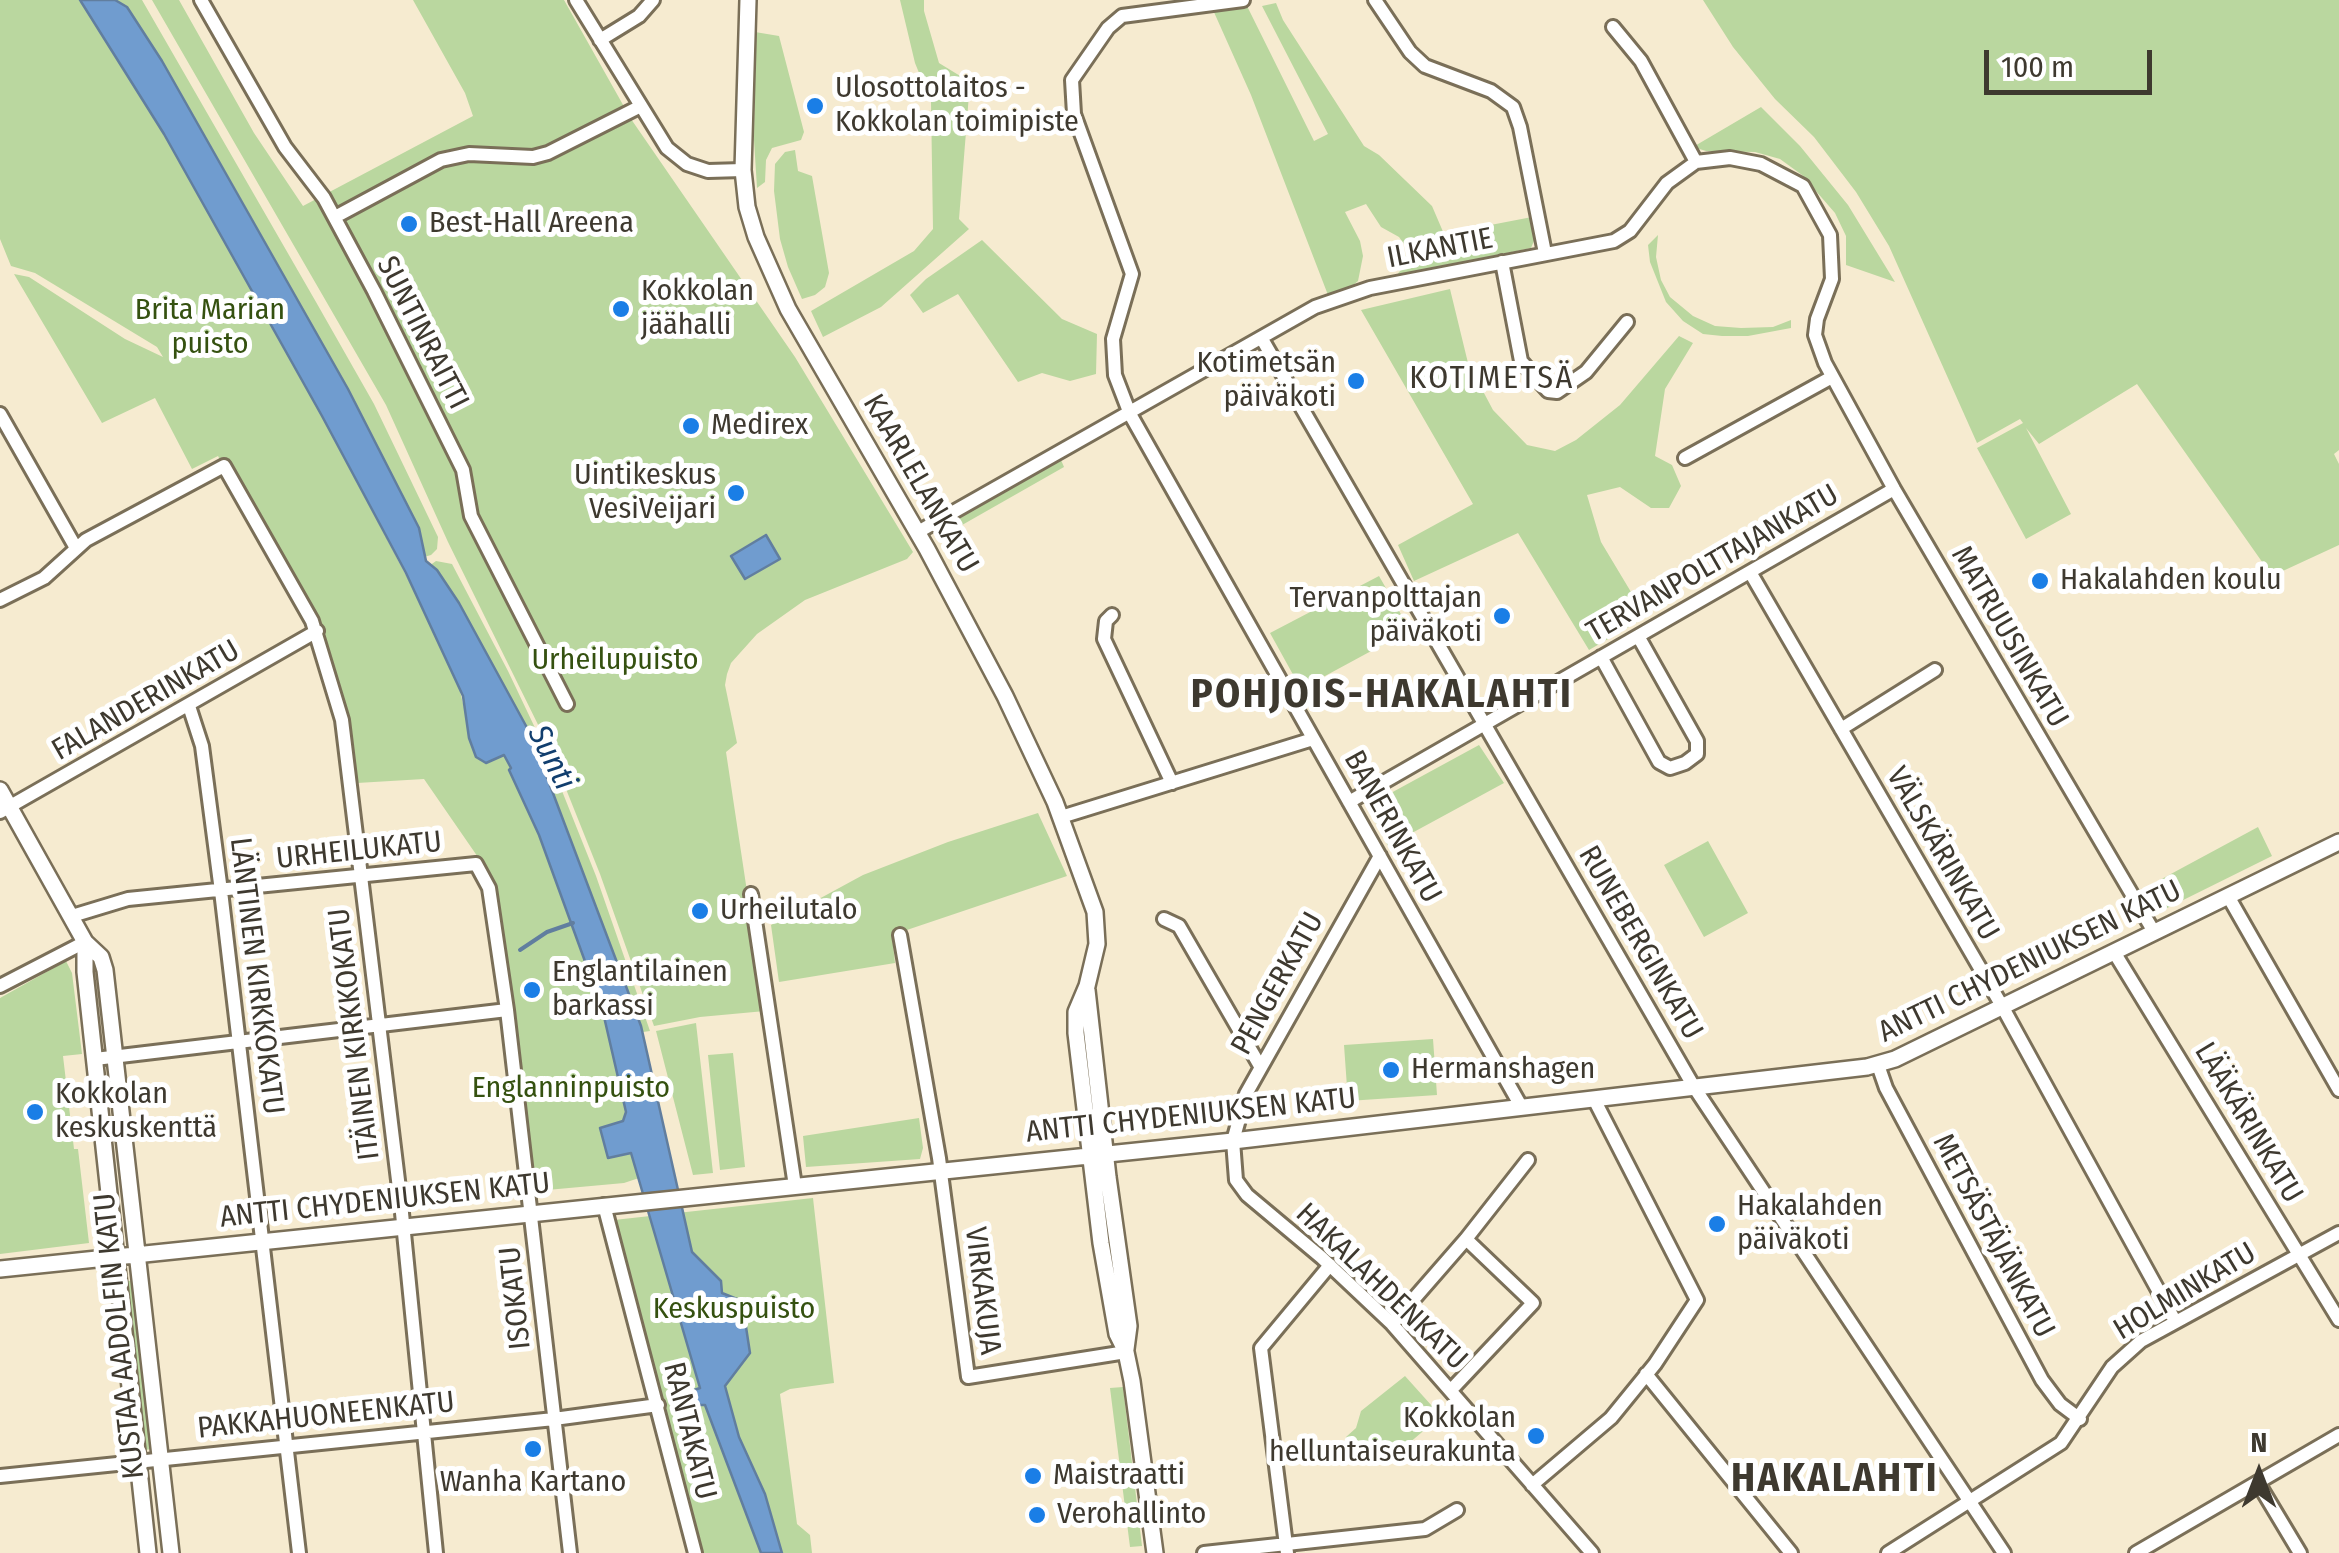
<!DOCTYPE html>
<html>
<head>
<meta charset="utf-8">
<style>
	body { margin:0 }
	#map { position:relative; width:2339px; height:1553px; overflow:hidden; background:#f6ebd0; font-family:"Fira Sans Condensed",sans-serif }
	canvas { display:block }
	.north { position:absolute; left:2209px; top:1423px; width:100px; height:100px; -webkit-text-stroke:8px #fff; paint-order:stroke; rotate:0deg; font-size:28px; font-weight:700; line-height:40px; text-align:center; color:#3e392f }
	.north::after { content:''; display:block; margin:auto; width:35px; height:45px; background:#3e392f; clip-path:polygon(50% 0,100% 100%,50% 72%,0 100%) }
	.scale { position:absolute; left:1984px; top:50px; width:168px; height:45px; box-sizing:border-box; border:5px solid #3e392f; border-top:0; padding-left:12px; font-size:30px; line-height:35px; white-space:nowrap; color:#3e392f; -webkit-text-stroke:8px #fff; paint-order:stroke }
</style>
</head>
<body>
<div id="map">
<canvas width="2339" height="1553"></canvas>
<div class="north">N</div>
<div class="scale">100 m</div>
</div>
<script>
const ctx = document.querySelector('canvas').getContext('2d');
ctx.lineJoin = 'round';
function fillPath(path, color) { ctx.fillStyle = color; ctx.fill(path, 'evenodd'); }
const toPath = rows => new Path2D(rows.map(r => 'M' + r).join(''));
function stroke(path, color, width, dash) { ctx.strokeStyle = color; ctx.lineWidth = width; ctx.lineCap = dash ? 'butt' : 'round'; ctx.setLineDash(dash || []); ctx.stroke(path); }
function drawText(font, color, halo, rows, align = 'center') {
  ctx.font = font + ' "Fira Sans Condensed",sans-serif'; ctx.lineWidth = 10; ctx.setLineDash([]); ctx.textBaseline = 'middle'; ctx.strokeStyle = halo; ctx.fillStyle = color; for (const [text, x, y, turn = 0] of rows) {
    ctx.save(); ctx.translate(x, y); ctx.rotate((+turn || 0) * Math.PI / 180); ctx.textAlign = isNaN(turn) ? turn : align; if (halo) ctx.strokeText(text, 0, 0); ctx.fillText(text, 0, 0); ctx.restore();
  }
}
fillPath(toPath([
	[0,0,80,0,164,134,322,416,409,581,458,683,476,757,483,762,504,755,512,768,509,770,539,835,602,1008,626,1112,623,1121,600,1128,608,1157,631,1152,639,1178,624,1183,536,1191,508,985,482,863,424,779,357,783,348,718,321,623,307,621,218,456,192,469,155,398,102,423,14,274,29,277,125,339,163,357,157,347,35,273,11,266,0,239],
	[115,0,142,0,316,302,374,404,438,537,437,549,431,555,424,557,419,528,348,389,232,183,162,61,127,7],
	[152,0,179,0,254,133,303,206,473,116,465,93,413,0,564,0,631,119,795,357,913,552,907,559,805,600,757,634,731,663,727,674,725,685,737,743,726,752,765,1011,700,1017,654,1026,600,874,550,749,448,542,386,405],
	[900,0,924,0,924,11,939,63,970,82,959,219,969,229,881,307,823,337,811,311,914,251,933,229,931,102,915,63],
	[1703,0,2339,0,2339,450,2334,454,2339,464,2339,545,2272,576,2137,384,2039,444,2026,428,2071,514,2026,539,1977,448,2023,423,2020,419,1977,443,1889,246,1856,192,1814,137,1775,99,1733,47],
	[1276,3,1283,20,1364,146,1379,155,1432,206,1444,234,1532,217,1536,236,1531,248,1396,276,1404,266,1407,248,1399,237,1381,227,1366,204,1345,212,1360,241,1363,256,1358,281,1351,287,1328,295,1251,95,1213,10,1247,6,1314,141,1328,134,1262,6],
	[755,32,779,36,804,132,801,140,772,148,766,160,765,182,757,188,754,140],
	[1761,107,1800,146,1848,205,1895,282,1846,265,1846,236,1835,213,1802,175,1780,159,1755,152,1706,151,1693,147],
	[795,150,798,171,812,176,829,273,825,287,815,295,802,299,788,267,780,239,774,191,775,164,785,152],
	[1658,235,1656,257,1661,280,1670,297,1693,316,1715,326,1741,328,1773,327,1791,320,1791,328,1748,336,1722,336,1703,334,1683,321,1666,302,1650,262,1648,245],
	[982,240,1062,319,1097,334,1096,374,1070,381,1042,373,1018,382,958,294,923,313,910,295,926,279],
	[1450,289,1468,363,1493,410,1527,445,1555,451,1576,440,1620,405,1679,336,1693,343,1665,389,1655,456,1672,465,1681,486,1669,508,1651,508,1620,487,1587,495,1601,542,1646,617,1589,650,1518,533,1414,581,1398,545,1473,504,1361,310],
	[1061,460,1064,467,941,537,937,530],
	[436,561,452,564,508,671,546,751,596,876,650,1031,643,1032,531,735,459,603,437,570,429,566],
	[1379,576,1410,630,1301,689,1270,633],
	[1479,745,1504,783,1388,846,1367,806],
	[1038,813,1067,876,892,935,895,963,779,982,771,925,863,875,948,842],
	[2258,827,2272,856,2157,913,2143,889],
	[1708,841,1748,913,1704,937,1664,865],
	[66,961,72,973,82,1054,63,1056,74,1149,78,1149,89,1243,0,1254,0,998],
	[696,1023,713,1173,693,1175,656,1031],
	[1433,1039,1437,1095,1348,1101,1344,1045],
	[733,1053,745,1167,720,1170,708,1055],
	[919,1118,923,1148,920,1159,806,1167,803,1136],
	[813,1198,834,1383,790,1389,780,1394,797,1524,810,1535,812,1553,700,1553,614,1220],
	[126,1281,131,1281,143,1347,153,1449,144,1450],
	[1405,1376,1441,1416,1395,1455,1354,1453,1346,1437,1356,1428,1361,1411],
	[1123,1387,1142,1546,1130,1547,1110,1388]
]), '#bad79f');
const water = toPath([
	[80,0,115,0,127,7,162,61,348,389,419,528,426,561,437,570,459,603,531,735,641,1026,692,1252,721,1281,722,1293,742,1301,750,1353,725,1386,739,1437,765,1494,782,1553,761,1553,705,1405,695,1405,691,1391,700,1388,631,1153,608,1158,600,1128,623,1121,626,1112,602,1008,539,835,509,770,511,768,504,755,486,763,476,757,469,738,463,696,406,573,322,416,164,134,80,0],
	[766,535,780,559,745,579,731,556,766,535]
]);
fillPath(water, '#709ccf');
stroke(water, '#617e9f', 2.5);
stroke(toPath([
	[520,950,547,932,573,923]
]), '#617e9f', 4);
const minor = toPath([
	[201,0,285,147,324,198,374,291,463,470,471,516,567,704],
	[576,0,667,148,687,164,708,171,743,170],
	[1243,0,1122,16,1108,28,1072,80,1074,114,1132,274,1113,339,1115,375,1130,414,1522,1108],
	[1375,0,1410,52,1425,66,1491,91,1513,107,1520,127,1545,253],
	[1613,27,1641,61,1696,162],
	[600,40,639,16,653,0],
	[335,217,441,160,469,154,533,157,548,153,639,107],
	[1502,262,1521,361,1548,391,1557,392,1586,372,1627,322],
	[1262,339,1694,1087,2004,1553],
	[0,414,76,548],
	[1685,458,1832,377],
	[918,532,1315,307,1370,288,1614,241,1630,231,1667,183,1696,162,1730,158,1761,164,1803,186,1830,235,1832,279,1817,319,1815,335,1825,363,1894,489,2154,932],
	[1750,572,2002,1006,2175,1321],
	[0,600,44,578,86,540,224,466,312,621,342,720,402,1213,436,1553],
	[1112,615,1106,621,1104,639,1172,783],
	[1601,657,1659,762,1670,768,1685,763,1697,754,1697,741,1638,636],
	[189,706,202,746,221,891,299,1553],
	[1841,729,1935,670],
	[1349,802,1894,489],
	[0,812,317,631],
	[1061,817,1313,739],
	[1380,856,1246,1094,1233,1141,1236,1180,1247,1195,1321,1257,1392,1324,1592,1553],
	[751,894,795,1186],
	[2228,896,2339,1090],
	[72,916,128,899,476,864,489,888,507,1010,570,1553],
	[1164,919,1179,926,1260,1066],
	[900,935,939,1158,968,1377,1126,1352],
	[2114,952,2339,1320],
	[0,986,85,942],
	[95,1059,507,1010],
	[1878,1065,1886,1088,2042,1380,2060,1404,2080,1419],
	[604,1205,695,1553],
	[1392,1324,1466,1239,1528,1160],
	[1646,1374,1791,1553],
	[1451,1390,1533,1303,1466,1239],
	[0,1476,554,1419,658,1405],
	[2258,1483,2300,1553],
	[1532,1485,1611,1418,1655,1364,1697,1300,1594,1099],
	[1204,1553,1425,1529,1457,1510],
	[1287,1553,1261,1348,1330,1265],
	[1888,1553,2061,1443,2112,1367,2141,1341,2339,1233],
	[2136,1553,2339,1435]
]);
const major = toPath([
	[748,0,743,170,747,207,756,237,788,309,927,549,1005,696,1055,802,1095,912,1097,944,1087,986,1076,1012,1076,1033,1101,1243,1117,1334,1126,1352,1132,1381,1155,1553],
	[0,790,85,942,101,957,105,970,171,1553],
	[85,942,85,972,148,1553],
	[1087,990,1108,1177,1129,1326,1126,1349],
	[0,1269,1233,1141,1867,1067,1895,1059,2339,842]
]);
stroke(minor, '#7a6f58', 18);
stroke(major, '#7a6f58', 20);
stroke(minor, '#fff', 12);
stroke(major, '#fff', 15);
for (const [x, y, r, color] of [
	[815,106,10,"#1a7ee6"],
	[409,224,10,"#1a7ee6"],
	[621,309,10,"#1a7ee6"],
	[1356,381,10,"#1a7ee6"],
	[691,426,10,"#1a7ee6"],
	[736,493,10,"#1a7ee6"],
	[2040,581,10,"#1a7ee6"],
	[1502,616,10,"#1a7ee6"],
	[700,911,10,"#1a7ee6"],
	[532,990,10,"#1a7ee6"],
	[1391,1070,10,"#1a7ee6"],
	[35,1112,10,"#1a7ee6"],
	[1717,1224,10,"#1a7ee6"],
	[1536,1436,10,"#1a7ee6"],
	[533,1449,10,"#1a7ee6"],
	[1033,1476,10,"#1a7ee6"],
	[1037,1515,10,"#1a7ee6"]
]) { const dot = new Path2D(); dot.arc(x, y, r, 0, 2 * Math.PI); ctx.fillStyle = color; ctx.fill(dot); stroke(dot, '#fff', 4); }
drawText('30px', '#3e392f', '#fff', [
	["Ulosottolaitos -",835,89],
	["Kokkolan toimipiste",835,123],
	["Best‑Hall Areena",429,224],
	["Kokkolan",641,292],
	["jäähalli",641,326],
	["Kotimetsän",1336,364,"right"],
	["päiväkoti",1336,398,"right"],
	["Medirex",711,426],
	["Uintikeskus",716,476,"right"],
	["VesiVeijari",716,510,"right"],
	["Hakalahden koulu",2060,581],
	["Tervanpolttajan",1482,599,"right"],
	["päiväkoti",1482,633,"right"],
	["Urheilutalo",720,911],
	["Englantilainen",552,973],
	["barkassi",552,1007],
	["Hermanshagen",1411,1070],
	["Kokkolan",55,1095],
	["keskuskenttä",55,1129],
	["Hakalahden",1737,1207],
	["päiväkoti",1737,1241],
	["Kokkolan",1516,1419,"right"],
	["helluntaiseurakunta",1516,1453,"right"],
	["Maistraatti",1053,1476],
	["Wanha Kartano",533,1483,"center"],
	["Verohallinto",1057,1515]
], 'left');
drawText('30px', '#3e392f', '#fff', [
	["ILKANTIE",1440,249,-11],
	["SUNTINRAITTI",422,333,63],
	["KAARLELANKATU",920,484,60],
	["TERVANPOLTTAJANKATU",1713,564,-30],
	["MATRUUSINKATU",2009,637,60],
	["FALANDERINKATU",146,701,-30],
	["BANERINKATU",1392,827,61],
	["URHEILUKATU",359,851,-6],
	["VÄLSKÄRINKATU",1942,854,60],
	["RUNEBERGINKATU",1640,943,60],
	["ANTTI CHYDENIUKSEN KATU",2030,962,-26],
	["LÄNTINEN KIRKKOKATU",256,976,83],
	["PENGERKATU",1278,984,-61],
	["ITÄINEN KIRKKOKATU",355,1034,-97],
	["ANTTI CHYDENIUKSEN KATU",1191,1116,-6],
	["LÄÄKÄRINKATU",2248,1123,59],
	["ANTTI CHYDENIUKSEN KATU",385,1201,-6],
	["METSÄSTÄJÄNKATU",1993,1236,62],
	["HAKALAHDENKATU",1381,1287,44],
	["VIRKAKUJA",982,1291,83],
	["HOLMINKATU",2185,1292,-31],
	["ISOKATU",516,1298,-96],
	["KUSTAA AADOLFIN KATU",120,1336,-96],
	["PAKKAHUONEENKATU",326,1416,-6],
	["RANTAKATU",689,1431,76]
]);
drawText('30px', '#355110', '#fff', [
	["Brita Marian",210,311],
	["puisto",210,345],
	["Urheilupuisto",615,661],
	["Englanninpuisto",571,1089],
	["Keskuspuisto",734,1310]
]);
ctx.letterSpacing = '2.5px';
drawText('32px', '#3e392f', '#fff', [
	["KOTIMETSÄ",1492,379]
]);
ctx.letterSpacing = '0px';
drawText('italic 32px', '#113e6e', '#fff', [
	["Sunti",551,758,63]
]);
ctx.letterSpacing = '2.5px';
drawText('bold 40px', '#3e392f', '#fff', [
	["POHJOIS-HAKALAHTI",1382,696],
	["HAKALAHTI",1835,1480]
]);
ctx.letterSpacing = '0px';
</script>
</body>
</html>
